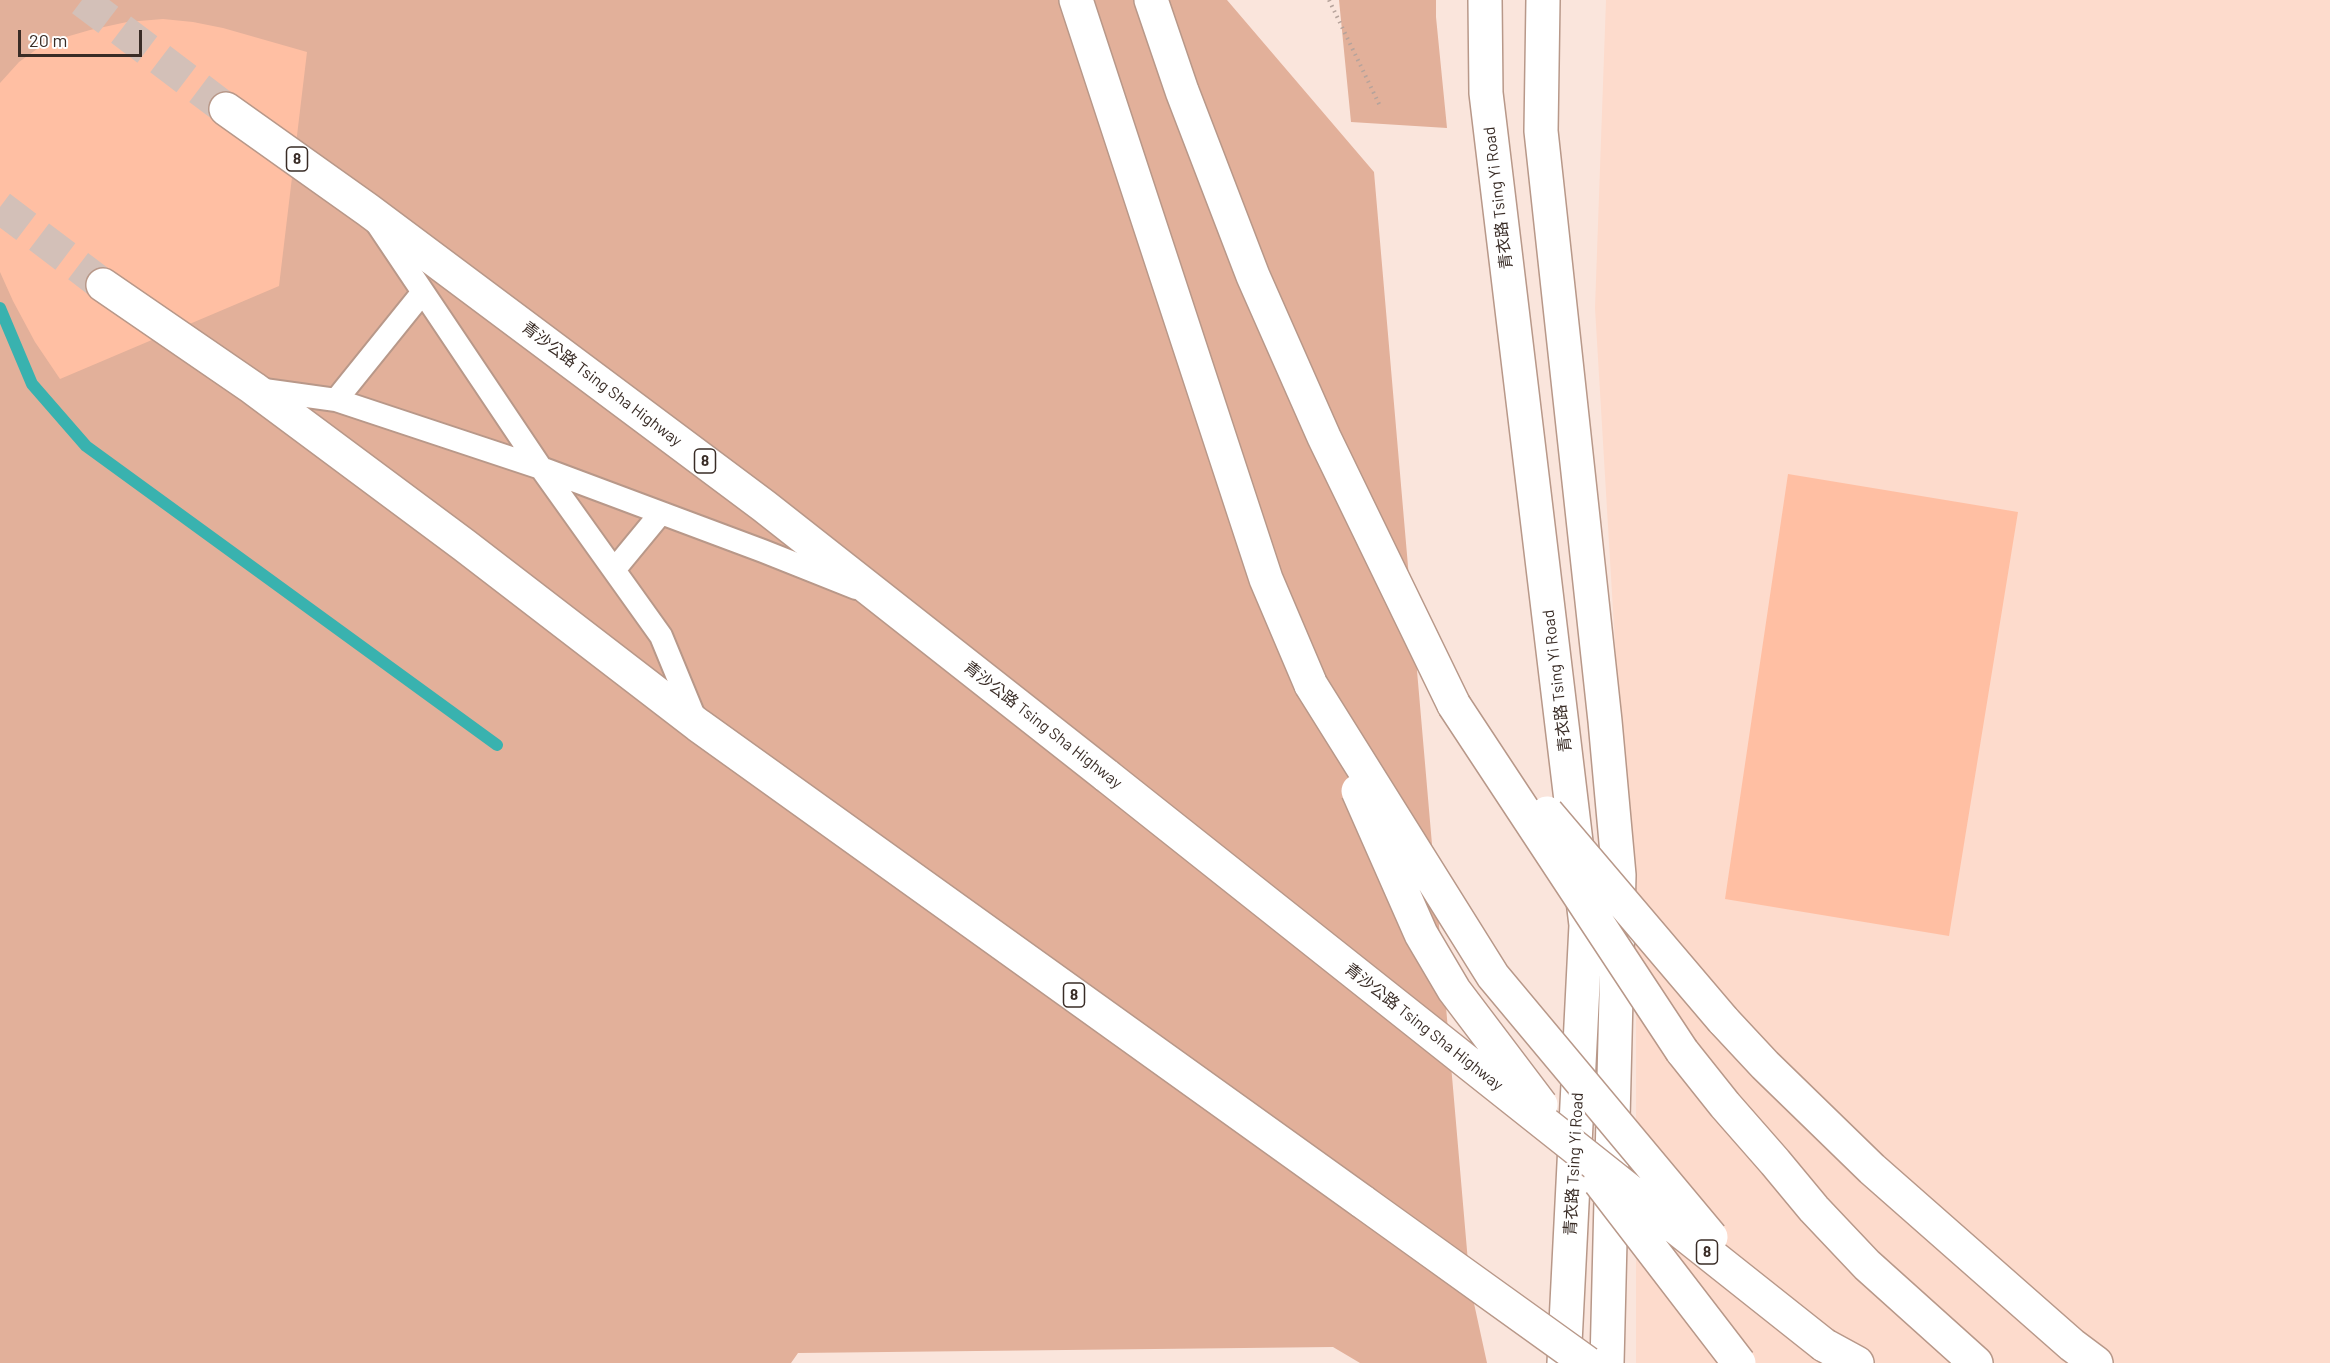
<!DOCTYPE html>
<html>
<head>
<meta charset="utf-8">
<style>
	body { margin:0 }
	#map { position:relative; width:2330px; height:1363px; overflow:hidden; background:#fae5dc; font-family:Barlow,sans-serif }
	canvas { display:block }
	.scale { position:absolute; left:18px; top:30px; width:124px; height:27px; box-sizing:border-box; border:3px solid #392c26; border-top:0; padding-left:8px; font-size:18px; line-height:21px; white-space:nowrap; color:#392c26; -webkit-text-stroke:4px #fff; paint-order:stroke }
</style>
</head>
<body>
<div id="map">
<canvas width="2330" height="1363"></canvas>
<div class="scale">20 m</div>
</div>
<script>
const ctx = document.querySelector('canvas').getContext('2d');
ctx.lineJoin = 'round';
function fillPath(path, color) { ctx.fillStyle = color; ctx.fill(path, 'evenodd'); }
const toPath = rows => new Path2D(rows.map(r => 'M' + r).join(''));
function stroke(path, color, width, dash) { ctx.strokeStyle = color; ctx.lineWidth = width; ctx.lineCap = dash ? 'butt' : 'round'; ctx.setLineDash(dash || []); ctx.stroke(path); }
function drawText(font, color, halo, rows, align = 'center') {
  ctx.font = font + ' Barlow,"Noto Sans TC",sans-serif'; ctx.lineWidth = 6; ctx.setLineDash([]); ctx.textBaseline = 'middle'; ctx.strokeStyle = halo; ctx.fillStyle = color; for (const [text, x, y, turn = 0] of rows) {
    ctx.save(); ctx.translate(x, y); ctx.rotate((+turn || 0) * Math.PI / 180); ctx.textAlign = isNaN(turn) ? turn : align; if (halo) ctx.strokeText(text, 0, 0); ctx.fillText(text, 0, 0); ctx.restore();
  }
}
fillPath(toPath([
	[1606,0,2330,0,2330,1363,1636,1363,1636,996,1595,308]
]), '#fddbcc');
fillPath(toPath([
	[0,0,1227,0,1374,172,1470,1285,1487,1363,1360,1363,1333,1347,798,1353,791,1363,0,1363],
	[1339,0,1436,0,1436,17,1447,128,1351,122]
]), '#e2b09a');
stroke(toPath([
	[0,308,32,384,86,446,497,745]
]), '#39b2af', 12);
fillPath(toPath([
	[163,19,193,22,223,28,307,52,279,286,60,379,35,342,13,301,0,272,0,83,19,62,37,49,59,39,90,30,127,22],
	[1788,474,2018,512,1949,936,1725,899]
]), '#ffbfa3');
stroke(toPath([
	[82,0,226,109],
	[0,207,103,285]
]), '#d3c0b8', 33, [33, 16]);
const lane = toPath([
	[378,225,541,468,661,636,696,721],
	[257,389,336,400,541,468,763,551,856,588],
	[336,400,423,292],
	[614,570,661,513]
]);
const secondary = toPath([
	[1485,0,1486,93,1586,925,1564,1363],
	[1543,0,1541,131,1605,721,1619,875,1607,1363]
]);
const highway = toPath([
	[1076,0,1266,579,1311,685],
	[1151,0,1182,91,1253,276,1324,437,1454,705],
	[226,109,368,210,764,506,1107,776],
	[103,285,253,388,464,545,698,725,1363,1202],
	[1723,1020,1765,1065,1872,1169,2072,1345,2096,1363],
	[1682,1051,1725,1105,1775,1162,1814,1209,1867,1265,1976,1363],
	[1824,1345,1857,1363]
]);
stroke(lane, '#b89889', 26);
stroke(secondary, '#b89889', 36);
stroke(highway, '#b89889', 36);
stroke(toPath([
	[1329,0,1380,106]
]), '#b6a39b', 4, [1.5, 4.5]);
stroke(lane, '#fff', 22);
stroke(secondary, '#fff', 33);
stroke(highway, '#fff', 33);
const highwayBridge = toPath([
	[1311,685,1493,976,1711,1237],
	[1454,705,1682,1051],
	[1107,776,1824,1345],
	[1358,791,1421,934,1454,990,1541,1105],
	[1547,813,1723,1020],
	[1600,1182,1739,1363],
	[1363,1202,1587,1363]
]);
stroke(highwayBridge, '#b89889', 36, []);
stroke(highwayBridge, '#fff', 33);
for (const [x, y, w] of [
	[297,159,21],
	[705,461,21],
	[1074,995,21],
	[1707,1252,21]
]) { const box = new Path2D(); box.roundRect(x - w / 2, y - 12, w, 24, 4.5); ctx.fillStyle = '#fff'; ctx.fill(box); stroke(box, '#392c26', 1.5); }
drawText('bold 15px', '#392c26', null, [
	["8",297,159],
	["8",705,461],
	["8",1074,995],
	["8",1707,1252]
]);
drawText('16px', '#392c26', '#fff', [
	["青衣路 Tsing Yi Road",1498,198,-97],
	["青沙公路 Tsing Sha Highway",602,384,37],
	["青衣路 Tsing Yi Road",1557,681,-97],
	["青沙公路 Tsing Sha Highway",1043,725,38],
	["青沙公路 Tsing Sha Highway",1424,1027,38],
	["青衣路 Tsing Yi Road",1574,1164,-87]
]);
</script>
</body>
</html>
